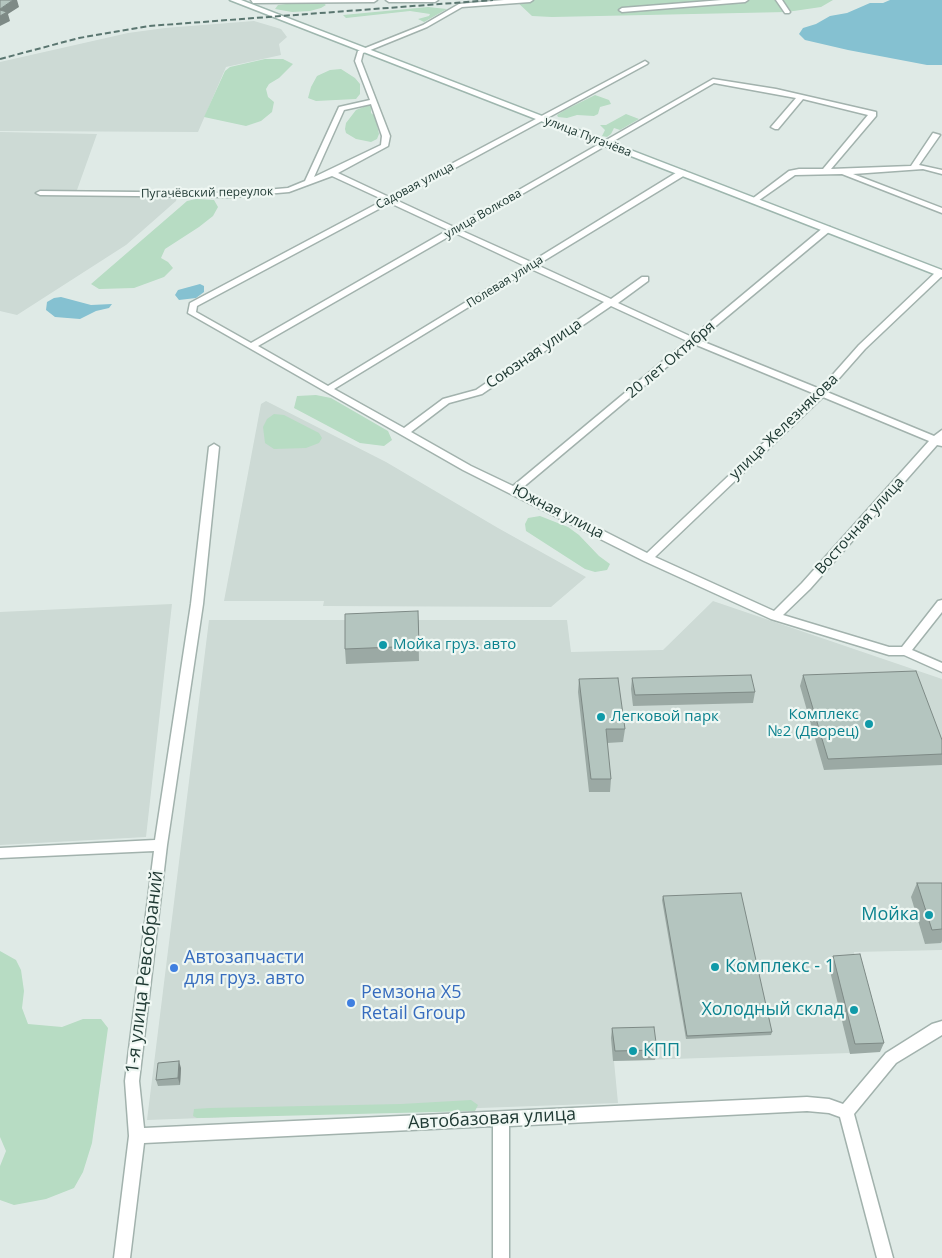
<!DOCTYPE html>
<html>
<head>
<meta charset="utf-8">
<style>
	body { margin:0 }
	canvas { display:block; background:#dfeae6 }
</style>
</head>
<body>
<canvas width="942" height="1258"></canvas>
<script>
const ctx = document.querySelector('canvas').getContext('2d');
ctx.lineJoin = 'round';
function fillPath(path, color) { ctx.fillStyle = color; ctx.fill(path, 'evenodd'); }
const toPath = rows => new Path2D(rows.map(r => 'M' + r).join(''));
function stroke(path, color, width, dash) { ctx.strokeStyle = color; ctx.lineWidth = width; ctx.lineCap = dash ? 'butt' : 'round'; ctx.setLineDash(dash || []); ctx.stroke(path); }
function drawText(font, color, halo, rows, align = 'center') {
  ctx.font = font + ' "Open Sans",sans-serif'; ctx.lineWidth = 4.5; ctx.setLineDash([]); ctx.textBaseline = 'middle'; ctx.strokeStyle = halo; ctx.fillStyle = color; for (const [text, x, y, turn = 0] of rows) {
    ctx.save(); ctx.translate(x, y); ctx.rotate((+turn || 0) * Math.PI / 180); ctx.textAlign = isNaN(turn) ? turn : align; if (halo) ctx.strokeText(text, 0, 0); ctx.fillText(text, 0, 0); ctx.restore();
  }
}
fillPath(toPath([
	[254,21,281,29,287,37,279,44,281,55,226,67,198,132,0,131,0,62,128,33,165,28],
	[0,132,97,134,77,190,179,191,176,201,126,245,17,315,0,311],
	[266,401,386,462,498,528,586,577,551,607,323,606,324,601,224,601,261,404],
	[713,601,942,679,942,950,854,952,856,965,850,1053,614,1061,618,1103,147,1120,209,620,567,620,571,652,663,650],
	[172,604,146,837,0,845,0,612]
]), '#cddad5');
fillPath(toPath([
	[515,0,833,0,821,7,787,12,552,17,532,16],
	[323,3,326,5,321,8,310,11,292,12,275,9,278,5,286,4],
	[428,7,447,9,424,22,418,19,429,16,430,14,410,11,346,18,343,15],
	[265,59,283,59,293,64,279,78,269,84,266,89,268,97,274,102,272,112,261,121,246,126,204,117,225,71,230,67],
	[341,69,355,78,360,84,360,94,356,99,316,101,308,98,311,87,317,76,330,70],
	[595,95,609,100,611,104,600,107,598,114,594,116,577,115,567,118,558,117,557,115,565,110],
	[366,106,371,106,371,113,375,116,379,134,377,139,371,142,356,139,346,133,345,129,346,123,356,110],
	[626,114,639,119,620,130,614,128,611,134,607,137,602,136,605,130,600,125,606,125],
	[196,199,214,200,218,207,213,216,199,227,165,249,161,258,168,262,173,268,164,277,134,288,99,289,91,284,179,208,187,201],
	[316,395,331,398,388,431,392,440,384,446,360,443,294,408,297,396],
	[274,414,284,415,319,433,322,438,319,443,306,448,274,449,265,443,263,427,267,419],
	[540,516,568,527,579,535,599,556,610,564,607,570,595,572,585,569,526,531,525,524,528,518],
	[0,951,16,960,21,970,24,991,22,1008,28,1024,62,1027,83,1019,101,1019,108,1028,92,1143,83,1172,74,1188,46,1199,14,1205,0,1200,0,1166,6,1151,0,1137],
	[471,1100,478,1105,475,1111,197,1118,193,1116,194,1109,210,1108,401,1104]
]), '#b7dcc3');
fillPath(toPath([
	[890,0,942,0,942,65,927,65,848,50,805,40,799,34,803,28,816,24,830,16,847,13,870,3,883,3],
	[200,284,204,286,204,292,196,298,179,300,175,295,178,290],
	[61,297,91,305,112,304,109,308,96,311,80,319,55,317,46,310,47,302,54,298]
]), '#85c1d1');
const street = toPath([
	[251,0,377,0,374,2,253,3,251,0],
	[386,0,438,0,435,2,389,2,386,0],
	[504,0,533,0,530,2,462,7,427,27,363,53,361,61,390,136,388,146,338,173,389,197,645,61,648,63,647,64,396,200,454,227,713,79,776,89,876,112,876,116,831,169,911,166,933,133,940,135,919,165,942,170,942,174,923,169,853,174,942,208,942,213,842,174,795,175,755,203,751,201,752,199,789,171,799,169,823,169,868,115,803,99,778,129,775,129,771,127,796,98,714,83,460,230,531,262,679,171,685,171,685,175,537,265,611,299,642,277,648,277,648,281,618,303,692,337,824,227,830,227,830,231,699,340,820,389,859,345,937,271,942,271,942,276,865,349,827,392,934,436,942,430,942,446,937,445,810,589,783,615,889,647,902,647,938,601,942,600,942,612,912,650,942,663,942,672,904,655,889,655,771,619,644,561,463,470,188,313,190,303,384,200,332,176,289,192,231,197,40,195,36,193,40,191,231,193,288,188,305,181,339,107,370,100,355,61,358,51,423,25,459,4,504,0],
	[371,104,382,136,381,145,314,177,344,110,371,104],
	[390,203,448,230,251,343,196,312,197,306,390,203],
	[455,233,525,266,328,386,258,346,455,233],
	[531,269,604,302,476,390,443,399,404,428,334,389,531,269],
	[611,306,687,341,513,486,471,466,411,432,449,403,482,394,611,306],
	[694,344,815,394,647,553,521,489,694,344],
	[823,397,929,441,802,583,774,611,655,557,823,397],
	[722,0,748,0,745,2,622,12,619,10,622,8,722,0],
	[776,0,782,0,790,12,789,13,785,13,776,0],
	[214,444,219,447,203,604,167,845,139,1081,144,1128,807,1097,829,1099,843,1104,886,1053,932,1024,942,1021,942,1035,896,1063,854,1114,893,1258,877,1258,840,1117,829,1113,807,1111,509,1126,509,1258,493,1258,493,1126,144,1143,130,1258,114,1258,129,1136,125,1081,154,851,0,858,0,848,155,840,191,604,209,447,214,444]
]);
const secondary = toPath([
	[230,0,241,0,942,270,942,277,230,0]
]);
stroke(street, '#a2b2ad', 3);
stroke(secondary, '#9eb6ae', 3);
fillPath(street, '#fff');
fillPath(secondary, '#fff');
stroke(toPath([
	[0,59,79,38,149,26,493,0]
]), '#5a7670', 2, [6, 3]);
fillPath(toPath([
	[418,611,419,661,346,664,345,649],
	[803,675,942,740,942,765,824,770,800,686],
	[632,678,755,692,753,703,633,706,631,689],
	[579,679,625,729,623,742,607,743,611,779,610,792,589,792,578,692],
	[917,883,942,883,942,941,941,943,925,944,911,897],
	[663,896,772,1032,771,1035,686,1039,662,900],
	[833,956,884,1043,880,1052,850,1054,829,967],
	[612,1028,657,1050,655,1060,613,1061,611,1038],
	[181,1068,180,1085,158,1086,156,1080]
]), '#9ba9a4');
fillPath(toPath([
	[13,0,17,0,19,7,8,14,10,21,0,26,0,9],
	[179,1061,181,1068,180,1085,178,1078]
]), '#7e8a86');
const building = toPath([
	[0,0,13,0,0,9,0,0],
	[0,10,7,12,0,16,0,10],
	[418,611,419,646,345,649,345,614,418,611],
	[916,671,942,740,942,754,828,759,803,675,916,671],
	[751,675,755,692,635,695,632,678,751,675],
	[618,678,625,729,606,729,611,779,591,779,579,679,618,678],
	[917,883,942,883,942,929,932,930,917,883],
	[741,893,772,1032,687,1036,663,896,741,893],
	[860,954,884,1043,855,1044,833,956,860,954],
	[654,1027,657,1050,615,1051,612,1028,654,1027],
	[179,1061,178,1078,156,1080,158,1063,179,1061]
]);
fillPath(building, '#b4c5bf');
stroke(building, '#7e8a86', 1);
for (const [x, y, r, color] of [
	[383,645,5,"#0f9aa8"],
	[601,717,5,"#0f9aa8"],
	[869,724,5,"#0f9aa8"],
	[929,915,5,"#0f9aa8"],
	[715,967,5,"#0f9aa8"],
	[174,968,5,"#3f7fe0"],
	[351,1003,5,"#3f7fe0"],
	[854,1010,5,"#0f9aa8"],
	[633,1051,5,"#0f9aa8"]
]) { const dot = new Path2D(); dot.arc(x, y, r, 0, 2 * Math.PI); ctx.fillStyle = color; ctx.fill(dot); stroke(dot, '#eff7f3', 2); }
drawText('12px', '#203a34', '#eff7f3', [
	["улица Пугачёва",588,137,21],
	["Садовая улица",415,186,-28],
	["Пугачёвский переулок",207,193,-1],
	["улица Волкова",483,214,-30],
	["Полевая улица",505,282,-32]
]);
drawText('15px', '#203a34', '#eff7f3', [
	["Союзная улица",534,354,-34],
	["20 лет Октября",671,360,-40],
	["улица Железнякова",784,427,-44],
	["Южная улица",558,512,27],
	["Восточная улица",860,526,-48]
]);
drawText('15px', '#0d838f', '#eff7f3', [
	["Мойка груз. авто",393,645],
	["Комплекс",859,715,"right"],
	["№2 (Дворец)",859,732,"right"],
	["Легковой парк",611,717]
], 'left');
drawText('18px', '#0d838f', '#eff7f3', [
	["Мойка",919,915],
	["Комплекс - 1",725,967,"left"],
	["Холодный склад",844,1010],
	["КПП",643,1051,"left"]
], 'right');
drawText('18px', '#366cbe', '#eff7f3', [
	["Автозапчасти",184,958],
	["для груз. авто",184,979],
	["Ремзона X5",361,993],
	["Retail Group",361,1014]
], 'left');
drawText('18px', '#203a34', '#eff7f3', [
	["1-я улица Ревсобраний",145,972,-83],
	["Автобазовая улица",492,1119,-3]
]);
</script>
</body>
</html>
